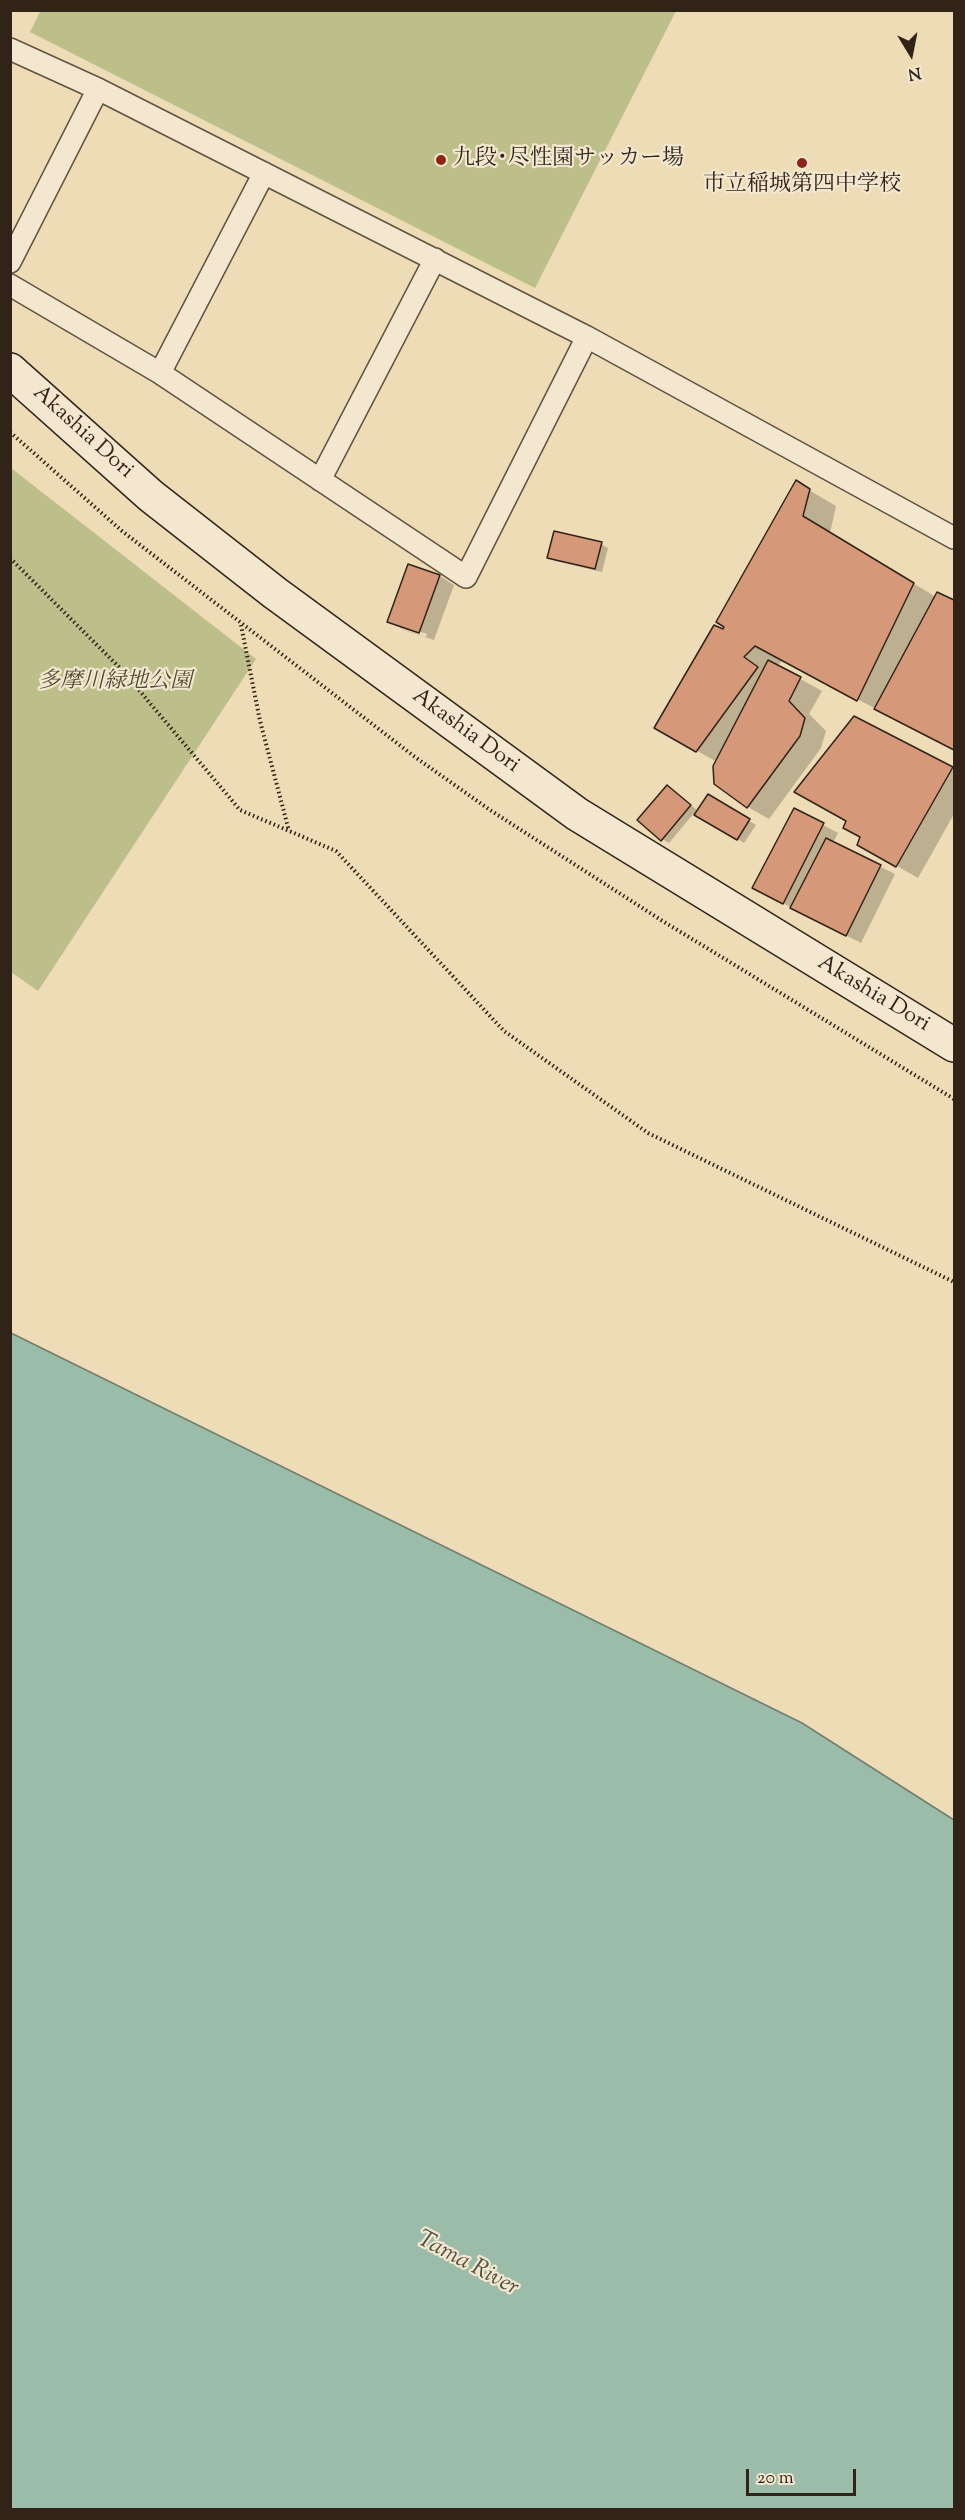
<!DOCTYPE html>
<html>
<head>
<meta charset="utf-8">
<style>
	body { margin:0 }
	#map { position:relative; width:965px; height:2520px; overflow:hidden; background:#eddcb5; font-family:"Sorts Mill Goudy",serif }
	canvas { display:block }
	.frame { position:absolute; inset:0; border:12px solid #322319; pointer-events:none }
	.north { position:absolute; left:881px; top:24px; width:60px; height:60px; -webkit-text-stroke:4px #f3e8cf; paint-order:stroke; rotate:170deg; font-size:16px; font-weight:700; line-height:24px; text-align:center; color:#322319 }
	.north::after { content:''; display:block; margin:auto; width:21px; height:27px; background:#322319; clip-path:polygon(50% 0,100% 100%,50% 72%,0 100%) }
	.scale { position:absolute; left:746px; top:2469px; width:110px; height:27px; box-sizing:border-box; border:3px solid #322319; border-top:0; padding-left:8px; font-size:18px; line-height:21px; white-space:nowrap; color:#322319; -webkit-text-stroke:4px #f3e8cf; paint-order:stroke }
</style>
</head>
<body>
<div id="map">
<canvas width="965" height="2520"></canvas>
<div class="frame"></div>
<div class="north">N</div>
<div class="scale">20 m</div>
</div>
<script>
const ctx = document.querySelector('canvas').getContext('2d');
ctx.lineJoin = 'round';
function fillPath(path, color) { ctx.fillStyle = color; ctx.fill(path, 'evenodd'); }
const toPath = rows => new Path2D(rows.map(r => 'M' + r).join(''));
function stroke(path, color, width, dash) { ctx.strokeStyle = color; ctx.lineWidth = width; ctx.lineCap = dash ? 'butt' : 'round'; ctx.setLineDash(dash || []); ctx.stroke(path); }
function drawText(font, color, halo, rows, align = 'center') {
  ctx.font = font + ' "Sorts Mill Goudy","Noto Serif JP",serif'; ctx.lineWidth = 4.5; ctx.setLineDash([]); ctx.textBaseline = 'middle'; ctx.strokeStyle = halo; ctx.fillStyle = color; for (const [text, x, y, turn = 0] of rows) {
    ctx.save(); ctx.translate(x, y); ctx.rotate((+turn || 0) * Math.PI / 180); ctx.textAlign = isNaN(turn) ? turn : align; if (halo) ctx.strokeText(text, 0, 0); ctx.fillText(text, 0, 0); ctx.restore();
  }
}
fillPath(toPath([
	[41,10,676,10,676,11,535,288,30,32],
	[11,468,256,659,38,991,11,972]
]), '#bdbf8a');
const water = toPath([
	[11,1333,802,1723,954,1820,954,2509,11,2509,11,1333]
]);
fillPath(water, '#9abca9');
stroke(water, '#707f6f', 1.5);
fillPath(toPath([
	[797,483,836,506,830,533,936,597,938,594,954,601,954,750,783,660,777,666,822,691,809,714,826,731,821,748,769,819,748,807,717,762,656,728,723,631],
	[601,544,608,548,602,572,555,561,548,557],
	[409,566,440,576,454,585,434,640,404,630,389,621],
	[403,626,427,634,426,637,403,629],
	[855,718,954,770,954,814,918,878,859,844,862,837,848,821],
	[674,791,698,811,708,796,756,825,744,843,694,813,669,843,662,839],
	[795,810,838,833,833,843,895,874,861,943,769,896]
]), '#0003');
const building = toPath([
	[796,480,810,489,803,516,914,583,857,701,755,646,744,657,758,667,696,752,654,728,714,625,723,629,724,627,716,622,796,480],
	[554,531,602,542,595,569,547,558,554,531],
	[408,564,440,575,419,633,387,622,408,564],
	[937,592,954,600,954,750,874,709,937,592],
	[768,660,801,677,789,701,805,718,800,736,747,808,714,784,713,766,768,660],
	[854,716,953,767,896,867,857,845,860,837,843,828,846,821,794,792,854,716],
	[667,785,691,805,661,841,637,820,667,785],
	[708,794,750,819,737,840,694,815,708,794],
	[794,808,824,823,783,904,752,888,794,808],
	[826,838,881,865,846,936,790,908,826,838]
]);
fillPath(building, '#d59878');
stroke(building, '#322319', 1.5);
const lane = toPath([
	[10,49,98,89,587,337,954,538],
	[10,262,98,89],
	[10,285,160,373,466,577,587,337],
	[160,373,264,173],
	[320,480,435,259]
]);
const secondary = toPath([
	[10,370,151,496,275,593,577,814,954,1045]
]);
stroke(lane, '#615140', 24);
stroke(secondary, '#322319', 36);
stroke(toPath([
	[10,432,122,531,415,757,490,810,661,920,954,1099],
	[10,558,122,670,240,810,336,851,504,1031,648,1133,954,1282],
	[241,625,260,721,289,831]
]), '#322319', 4, [1.5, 3]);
stroke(lane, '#f3e8cf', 21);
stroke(secondary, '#f3e8cf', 33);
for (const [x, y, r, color] of [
	[441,160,6,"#8f2418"],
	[802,163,6,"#8f2418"]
]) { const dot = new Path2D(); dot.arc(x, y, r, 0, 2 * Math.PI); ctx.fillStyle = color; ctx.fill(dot); stroke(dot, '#f3e8cf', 2); }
drawText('22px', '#322319', '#f3e8cf', [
	["九段･尽性園サッカー場",453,160],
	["市立稲城第四中学校",802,186,"center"]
], 'left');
drawText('22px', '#322319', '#f3e8cf', [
	["Akashia Dori",82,433,42],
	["Akashia Dori",465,732,36],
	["Akashia Dori",873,995,31]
]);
drawText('italic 22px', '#554a35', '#f3e8cf', [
	["多摩川緑地公園",115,683]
]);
drawText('italic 24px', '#515144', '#f3e8cf', [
	["Tama River",467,2265,28]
]);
</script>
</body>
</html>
